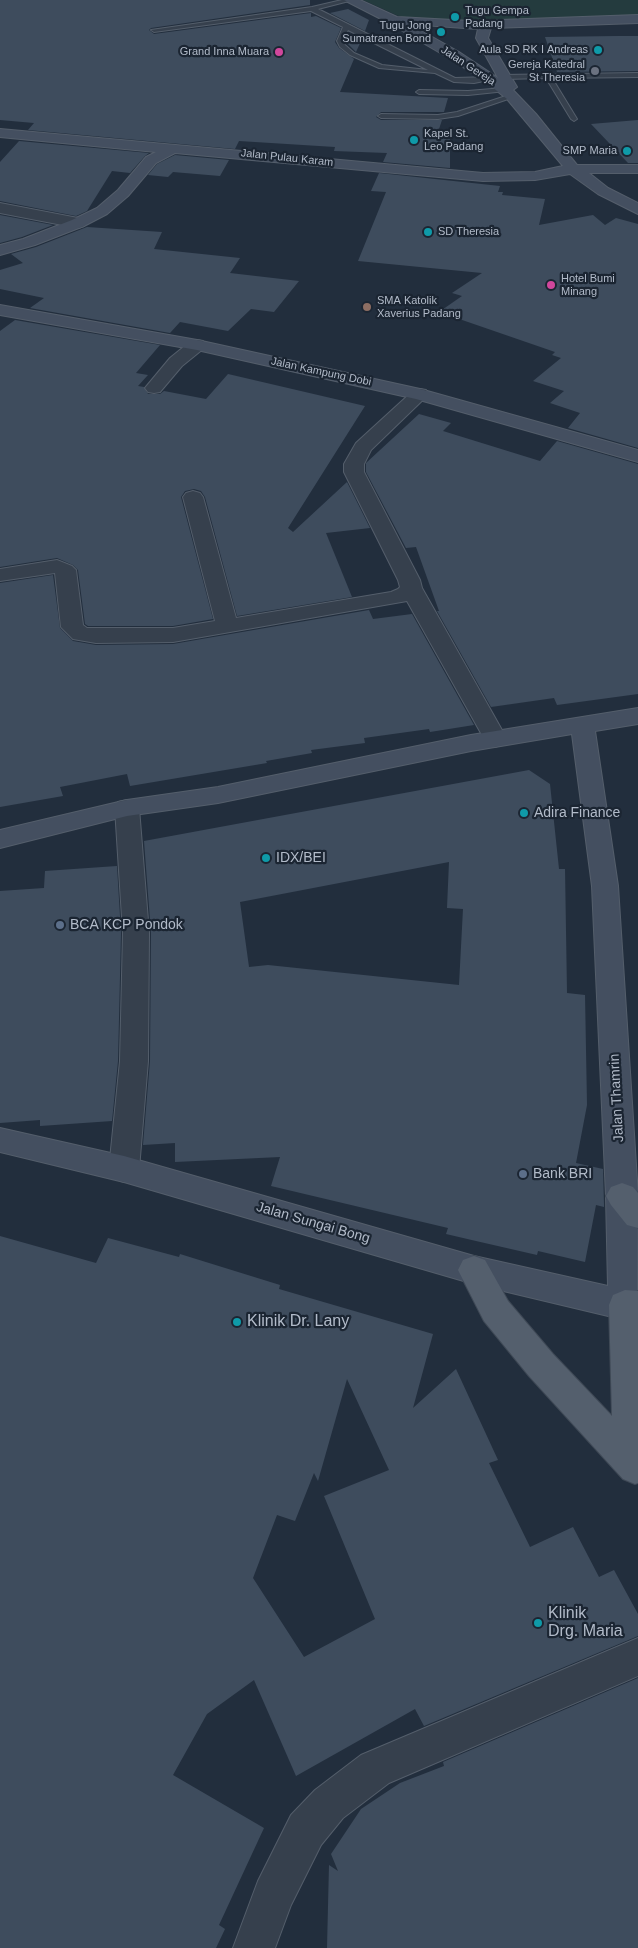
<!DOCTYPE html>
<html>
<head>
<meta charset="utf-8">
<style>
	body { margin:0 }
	canvas { display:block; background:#222e3d }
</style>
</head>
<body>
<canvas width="638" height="1948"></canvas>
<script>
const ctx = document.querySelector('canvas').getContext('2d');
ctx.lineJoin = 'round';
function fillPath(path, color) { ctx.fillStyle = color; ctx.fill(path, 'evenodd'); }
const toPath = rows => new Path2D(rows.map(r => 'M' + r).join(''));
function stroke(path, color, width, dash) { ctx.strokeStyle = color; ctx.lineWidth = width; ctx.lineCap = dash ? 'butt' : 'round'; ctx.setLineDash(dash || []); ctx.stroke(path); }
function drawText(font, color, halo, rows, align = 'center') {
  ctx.font = font + ' Helvetica,sans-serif'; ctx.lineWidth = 4.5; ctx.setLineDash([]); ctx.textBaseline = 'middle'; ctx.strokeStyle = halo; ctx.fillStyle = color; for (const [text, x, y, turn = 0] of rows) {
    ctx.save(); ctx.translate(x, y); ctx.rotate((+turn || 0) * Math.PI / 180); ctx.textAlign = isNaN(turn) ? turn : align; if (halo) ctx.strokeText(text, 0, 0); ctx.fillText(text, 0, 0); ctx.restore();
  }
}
fillPath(toPath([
	[363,0,638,0,638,17,473,24,403,18]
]), '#243b3e');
fillPath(toPath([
	[0,0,310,0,310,5,151,28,149,30,154,34,311,13,311,17,316,16,341,28,335,42,339,48,354,59,340,92,448,98,444,112,381,112,376,117,381,120,442,120,438,132,450,133,450,168,383,162,387,153,334,151,335,147,239,141,235,149,28,130,34,123,0,120],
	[348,9,369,20,365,31,330,13],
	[349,33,362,39,356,52,345,41],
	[618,36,638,36,638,71,557,72,545,37],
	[638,120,638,163,628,163,591,124],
	[19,141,149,153,145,156,130,173,112,171,87,211,76,216,0,201,0,162],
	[175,155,229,160,220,176,173,172,168,177,148,175,157,164],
	[379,173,500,186,498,192,503,192,502,195,545,199,539,225,593,215,605,225,616,218,638,224,638,448,568,428,580,413,550,403,564,391,533,381,561,358,552,355,555,352,439,312,462,296,452,293,482,273,358,261,386,192,371,191],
	[0,215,53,225,22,237,0,243],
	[87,227,162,232,154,249,240,258,230,273,299,281,274,312,251,309,228,331,180,322,170,333,30,308,44,298,0,289,0,270,23,263,11,254,36,247],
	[15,320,160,345,136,373,148,375,138,386,144,387,148,394,160,394,164,391,206,399,228,374,365,406,288,528,293,532,347,482,370,528,326,533,352,597,237,616,205,497,201,491,194,489,185,491,181,497,213,619,173,626,88,626,85,624,78,570,73,565,57,558,0,567,0,331],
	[419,414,451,423,443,431,540,461,557,441,638,464,638,694,557,705,554,698,491,707,437,611,439,611,416,547,406,548,366,472,366,463],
	[53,575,60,628,73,641,96,645,173,644,369,610,373,619,412,614,474,725,430,732,429,729,364,738,365,743,311,750,312,753,266,761,267,763,130,786,127,774,60,787,63,796,0,807,0,583],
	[529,770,550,784,559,869,565,869,567,993,585,995,587,1105,576,1163,603,1169,604,1205,604,1207,596,1205,585,1262,538,1251,537,1255,476,1241,446,1234,448,1228,271,1186,280,1157,175,1162,175,1143,143,1145,150,1061,151,933,144,841],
	[449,862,447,908,463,909,459,985,268,965,249,967,240,902],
	[117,866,121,933,118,1061,112,1121,40,1126,40,1120,0,1123,0,891,44,888,45,871],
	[0,1236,96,1263,108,1238,179,1257,180,1254,280,1285,279,1289,433,1334,413,1408,456,1369,498,1460,489,1463,530,1547,573,1527,599,1577,614,1570,638,1614,638,1636,424,1726,415,1709,296,1776,254,1680,207,1714,173,1775,264,1828,219,1925,225,1929,216,1948,0,1948],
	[347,1379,389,1470,324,1496,375,1619,304,1657,253,1578,277,1515,295,1521,314,1473,318,1481],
	[638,1678,638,1948,327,1948,329,1865,338,1871,331,1854,361,1809,400,1783,444,1766,443,1762]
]), '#3e4c5d');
const lane = toPath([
	[342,0,353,0,318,9,455,78,491,77,494,79,474,83,454,82,435,73,379,68,350,55,340,47,337,41,343,27,311,11,154,32,151,30,312,7,342,0],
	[348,30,428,70,382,65,354,53,345,45,343,41,348,30],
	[638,73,638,77,552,78,577,119,574,121,571,119,546,78,503,79,500,77,503,75,638,73],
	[504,88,507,90,506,91,468,95,419,94,416,92,419,90,468,91,504,88],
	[512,94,514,95,514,97,458,116,438,119,381,118,378,116,381,114,438,115,457,112,512,94]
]);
const street = toPath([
	[0,203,78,218,84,220,86,223,84,226,78,228,0,213,0,203],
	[197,340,203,341,206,345,203,349,182,366,160,392,154,393,148,392,145,388,170,358,191,341,197,340],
	[420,389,426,390,429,394,371,450,364,464,364,472,420,580,422,588,507,739,503,744,495,747,487,744,407,601,173,642,96,643,73,639,61,627,55,573,0,581,0,569,57,560,72,566,76,570,83,625,87,628,173,628,215,621,183,497,186,493,193,491,200,493,203,497,236,618,391,592,398,589,400,587,398,580,344,472,344,464,356,443,414,390,420,389],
	[127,800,136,802,139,808,149,933,148,1061,139,1169,135,1178,124,1182,113,1178,109,1169,120,1061,123,933,115,808,118,802,127,800],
	[638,1638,638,1676,389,1783,343,1818,321,1845,291,1905,275,1948,233,1948,258,1881,291,1815,315,1790,361,1755,638,1638]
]);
const secondary = toPath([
	[344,0,360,0,397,17,472,21,638,15,638,23,491,28,488,38,517,87,513,90,536,114,577,165,638,165,638,173,589,173,608,188,638,203,638,214,598,194,570,174,535,180,483,181,175,153,156,163,128,196,107,214,84,226,35,245,0,255,0,245,23,239,72,220,97,208,118,190,146,157,156,152,0,137,0,129,483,173,535,172,563,166,507,99,486,82,449,58,387,22,344,0],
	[409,24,478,29,476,38,498,78,459,52,409,24],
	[0,305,197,340,420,389,638,450,638,462,416,399,197,350,0,315,0,305],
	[638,708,638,724,595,731,618,886,638,1196,637,1315,625,1320,474,1284,124,1182,0,1152,0,1128,124,1156,474,1256,608,1286,606,1196,592,886,572,734,471,751,218,803,127,816,0,848,0,830,127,800,218,787,471,735,638,708]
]);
const primary = toPath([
	[622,1183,633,1187,638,1193,638,1228,627,1225,611,1205,606,1196,611,1187,622,1183],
	[474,1256,485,1260,508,1301,553,1354,612,1416,609,1305,613,1295,625,1290,638,1291,638,1483,635,1484,623,1479,529,1376,484,1321,458,1270,463,1260,474,1256]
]);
stroke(lane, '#545e6b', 2);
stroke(street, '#545e6b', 2);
stroke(secondary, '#545e6b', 2);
stroke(primary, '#3f4956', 2);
fillPath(lane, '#36404d');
fillPath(street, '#36404d');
fillPath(secondary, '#444f60');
fillPath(primary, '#545f6d');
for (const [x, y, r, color] of [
	[455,17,5,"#0f9aa8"],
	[441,32,5,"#0f9aa8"],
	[598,50,5,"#0f9aa8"],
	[279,52,5,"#d1479c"],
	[595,71,5,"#6b7280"],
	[414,140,5,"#0f9aa8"],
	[627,151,5,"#0f9aa8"],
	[428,232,5,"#0f9aa8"],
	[551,285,5,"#d1479c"],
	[367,307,5,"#8d6e63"],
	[524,813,5,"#0f9aa8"],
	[266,858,5,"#0f9aa8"],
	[60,925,5,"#5c6f8a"],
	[523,1174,5,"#5c6f8a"],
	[237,1322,5,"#0f9aa8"],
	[538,1623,5,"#0f9aa8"]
]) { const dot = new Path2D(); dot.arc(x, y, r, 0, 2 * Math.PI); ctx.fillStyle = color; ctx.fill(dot); stroke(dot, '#1b2532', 2); }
drawText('11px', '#b2bbc9', '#1b2532', [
	["Tugu Gempa",465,11],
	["Padang",465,24],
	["Tugu Jong",431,26,"right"],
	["Sumatranen Bond",431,39,"right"],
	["Aula SD RK I Andreas",588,50,"right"],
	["Grand Inna Muara",269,52,"right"],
	["Gereja Katedral",585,65,"right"],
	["St Theresia",585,78,"right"],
	["Kapel St.",424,134],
	["Leo Padang",424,147],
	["SMP Maria",617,151,"right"],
	["SD Theresia",438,232],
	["Hotel Bumi",561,279],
	["Minang",561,292],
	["SMA Katolik",377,301],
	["Xaverius Padang",377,314]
], 'left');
drawText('11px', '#b2bbc9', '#1b2532', [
	["Jalan Gereja",468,66,33],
	["Jalan Pulau Karam",287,158,6],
	["Jalan Kampung Dobi",321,372,12]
]);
drawText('14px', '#b2bbc9', '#1b2532', [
	["Adira Finance",534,813],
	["IDX/BEI",276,858],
	["BCA KCP Pondok",70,925],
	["Bank BRI",533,1174]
], 'left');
drawText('14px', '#b2bbc9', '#1b2532', [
	["Jalan Thamrin",617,1098,-93],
	["Jalan Sungai Bong",313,1223,16]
]);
drawText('16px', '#b2bbc9', '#1b2532', [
	["Klinik Dr. Lany",247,1322],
	["Klinik",548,1614],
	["Drg. Maria",548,1632]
], 'left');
</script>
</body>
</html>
